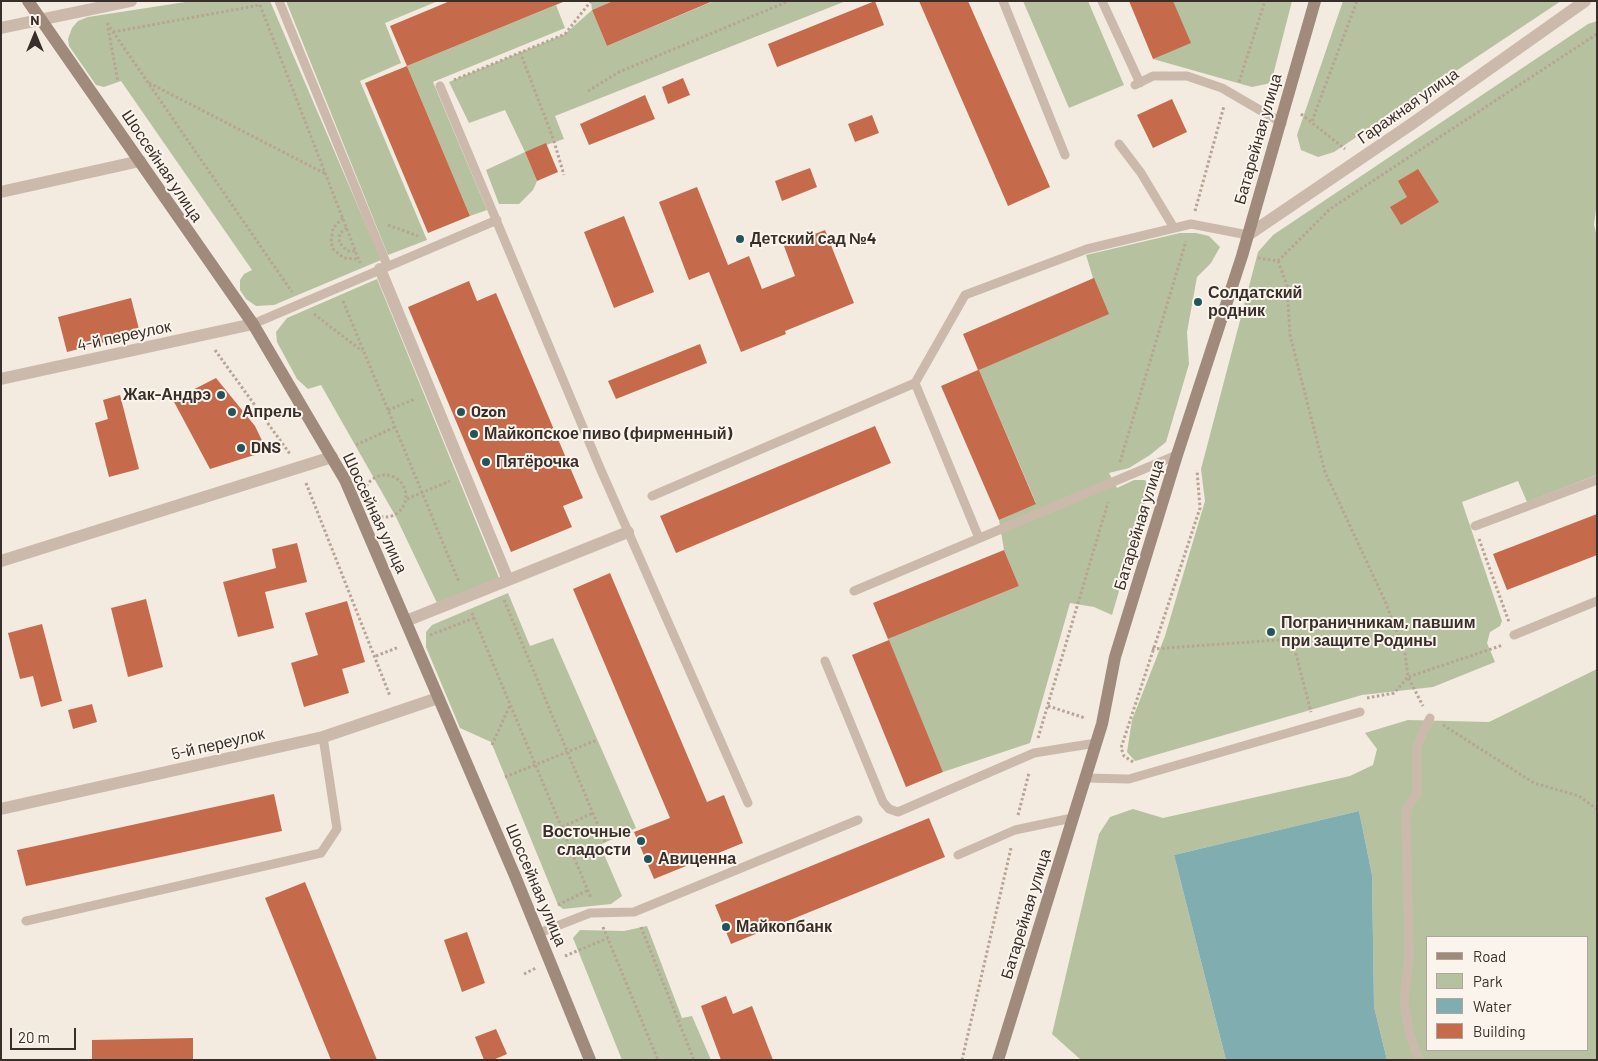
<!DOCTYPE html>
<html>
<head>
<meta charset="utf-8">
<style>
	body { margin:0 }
	#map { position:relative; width:1598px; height:1061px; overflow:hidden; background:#f3eae0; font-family:Barlow,sans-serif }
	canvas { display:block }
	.frame { position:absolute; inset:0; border:2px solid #392f2a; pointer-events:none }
	.legend { position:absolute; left:1426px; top:936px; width:162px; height:115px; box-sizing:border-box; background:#faf4ec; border:1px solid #ada59e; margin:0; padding:6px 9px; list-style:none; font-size:15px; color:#392f2a }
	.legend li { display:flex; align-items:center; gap:10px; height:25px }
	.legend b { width:25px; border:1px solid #ada59e }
	.north { position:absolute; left:10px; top:10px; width:50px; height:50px; -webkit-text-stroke:4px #faf4ec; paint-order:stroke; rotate:0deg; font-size:14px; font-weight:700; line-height:20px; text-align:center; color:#392f2a }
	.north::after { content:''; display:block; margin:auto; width:18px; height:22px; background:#392f2a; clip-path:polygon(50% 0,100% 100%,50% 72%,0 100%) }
	.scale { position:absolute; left:10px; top:1028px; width:66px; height:22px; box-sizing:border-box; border:2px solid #392f2a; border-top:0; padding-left:6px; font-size:15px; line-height:18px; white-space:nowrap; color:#392f2a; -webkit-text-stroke:4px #faf4ec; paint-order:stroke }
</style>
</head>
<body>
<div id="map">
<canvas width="1598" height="1061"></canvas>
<div class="frame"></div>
<ul class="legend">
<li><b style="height:6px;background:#9f8a7c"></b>Road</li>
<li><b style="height:14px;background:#b6c29f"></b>Park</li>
<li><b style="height:14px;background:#7fadb0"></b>Water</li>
<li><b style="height:14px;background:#c56b4c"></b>Building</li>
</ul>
<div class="north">N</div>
<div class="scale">20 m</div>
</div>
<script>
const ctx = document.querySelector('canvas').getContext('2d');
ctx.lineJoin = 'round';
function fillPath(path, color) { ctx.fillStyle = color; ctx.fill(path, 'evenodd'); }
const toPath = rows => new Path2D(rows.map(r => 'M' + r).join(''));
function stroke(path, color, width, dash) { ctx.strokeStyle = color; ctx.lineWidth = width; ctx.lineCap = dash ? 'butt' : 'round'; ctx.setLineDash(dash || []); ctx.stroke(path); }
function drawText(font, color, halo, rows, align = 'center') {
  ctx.font = font + ' Barlow,sans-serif'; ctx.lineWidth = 4; ctx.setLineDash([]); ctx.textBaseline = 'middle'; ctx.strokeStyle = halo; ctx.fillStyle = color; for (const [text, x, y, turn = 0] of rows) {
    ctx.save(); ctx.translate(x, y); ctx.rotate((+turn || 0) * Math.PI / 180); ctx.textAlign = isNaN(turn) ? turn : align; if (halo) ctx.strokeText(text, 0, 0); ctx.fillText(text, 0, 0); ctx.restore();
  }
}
fillPath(toPath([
	[192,1,270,1,381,260,274,305,256,306,246,299,240,290,240,280,244,274,252,270,121,81,104,87,96,85,69,46,68,39,72,28,78,21,88,17],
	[286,1,438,1,385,23,401,63,360,81,427,240,388,255],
	[591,1,613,1,592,10,607,46,714,1,846,1,555,116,564,139,525,152,537,181,533,190,519,204,499,204,486,170,525,152,505,110,469,123,449,82,565,34,592,10],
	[1023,1,1088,1,1124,85,1069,108],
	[1173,1,1292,1,1271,83,1252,87,1153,59],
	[1343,1,1561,1,1334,152,1318,157,1301,150,1297,135],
	[556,5,565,28,433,82,487,210,470,216,407,66],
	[1597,21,1597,202,1594,225,1597,236,1597,475,1527,502,1518,481,1462,502,1502,621,1500,626,1490,632,1487,643,1495,662,1433,687,1362,695,1135,761,1127,752,1132,720,1165,636,1205,501,1201,469,1258,252,1273,235,1588,24],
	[1180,233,1196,233,1209,236,1220,247,1211,263,1197,277,1187,332,1189,364,1166,442,1150,455,1129,468,1109,473,1117,488,1134,480,1145,480,1149,488,1112,615,1094,607,1070,603,1030,743,943,772,888,639,1019,586,1004,550,999,520,1036,503,979,370,1093,278,1086,255],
	[377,279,499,578,437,603,396,517,321,385,308,389,297,379,277,342,276,332,287,318],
	[508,593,530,646,553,638,636,828,600,845,622,896,611,904,563,909,558,905,491,742,460,728,426,647,426,632,432,625],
	[1597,669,1597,1060,1387,1060,1374,1007,1372,875,1359,811,1174,855,1226,1060,1081,1060,1052,1034,1099,834,1110,817,1133,809,1163,818,1350,776,1373,765,1377,749,1365,733,1408,720,1489,722],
	[1427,937,1587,937,1587,1050,1427,1050],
	[647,926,682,1018,692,1016,711,1060,622,1060,573,938,580,930,624,931]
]), '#b6c29f');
fillPath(toPath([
	[1359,811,1372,875,1374,1007,1387,1060,1226,1060,1174,855]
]), '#7fadb0');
fillPath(toPath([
	[450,1,563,2,407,66,470,216,428,233,365,83,407,66,390,26],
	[613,1,713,1,607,46,592,10],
	[875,1,884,25,777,67,768,44],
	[919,1,968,1,1050,187,1008,206],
	[1129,1,1173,1,1191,43,1153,59],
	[683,78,690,95,668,104,662,87],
	[645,95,655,119,589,145,580,124],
	[1172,99,1187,132,1153,148,1137,115],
	[872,115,879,133,855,142,848,124],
	[546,143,558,172,537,181,525,152],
	[810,168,817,187,782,201,775,181],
	[1418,169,1439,202,1401,225,1390,207,1407,197,1398,181],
	[697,187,728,265,749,256,762,289,795,276,784,246,825,230,854,303,785,331,786,334,741,352,709,272,689,280,659,202],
	[624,216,654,292,614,308,584,232],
	[1094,278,1109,314,979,370,1036,504,999,520,941,386,978,370,963,334],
	[469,281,477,301,496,293,583,498,563,506,572,527,511,552,408,307],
	[131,298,140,333,67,352,58,317],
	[700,344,707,363,616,399,608,381],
	[216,378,255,426,267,451,210,469,173,400],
	[120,395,139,469,109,477,95,423,108,419,103,400],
	[875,426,891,463,676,553,660,516],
	[1597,514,1597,555,1507,590,1493,554],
	[297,543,307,582,265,592,274,628,238,637,223,582,276,568,272,549],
	[1004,550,1019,586,888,639,873,603],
	[610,573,707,802,724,795,743,843,654,879,634,832,670,818,573,589],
	[146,599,163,667,128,677,111,608],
	[347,601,365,662,342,669,349,693,304,707,291,663,318,655,305,613],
	[42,624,62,701,41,707,33,676,20,679,8,633],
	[889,640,943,772,906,787,852,655],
	[92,704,97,722,73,729,68,710],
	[274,794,282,831,26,886,17,850],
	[929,818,945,857,731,944,715,905],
	[305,882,377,1060,331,1060,265,898],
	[467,932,485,983,462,992,444,940],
	[726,996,733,1014,752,1006,773,1060,721,1060,701,1006],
	[496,1029,507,1054,493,1060,484,1060,475,1037],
	[193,1038,193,1060,92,1060,92,1040]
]), '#c56b4c');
stroke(toPath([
	[260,5,360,263],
	[107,23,292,292],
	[108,28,118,82],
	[113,32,260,5],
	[520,52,553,138,564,175],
	[454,80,565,34,591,1],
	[1239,82,1265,1],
	[149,83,326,174],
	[588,91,619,72,789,1],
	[1301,114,1345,149],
	[1312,121,1357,1],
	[1195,211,1224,106],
	[343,218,333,228,331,242,333,249,344,258,358,259],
	[388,225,418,236],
	[347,228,340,233,339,242,347,251,355,251],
	[1258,258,1278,261,1330,209,1597,34],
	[1278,261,1287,285,1290,335,1325,472,1385,601,1405,653,1408,677,1503,645],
	[343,301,459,582],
	[314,314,362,351],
	[215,350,290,454],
	[388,410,415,399],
	[356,445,395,427],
	[1120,462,1186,241],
	'364 496a21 21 0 1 1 42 0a21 21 0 1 1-42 0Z',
	[306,483,390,696],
	[407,499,450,481],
	[1479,539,1509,622],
	[504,600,605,842],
	[472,613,591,898],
	[430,635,474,618],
	[1152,649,1292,639,1311,712],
	[376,656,399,647],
	[1367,698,1394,693,1408,677,1423,706],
	[1048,706,1085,718],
	[1443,725,1534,783,1579,796,1597,809],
	[1038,738,1108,502],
	[492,745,510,705],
	[1133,762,1124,756,1121,748,1200,508,1197,470],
	[505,777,597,740],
	[1018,815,1029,773],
	[562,827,593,813],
	[558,905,588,890],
	[603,927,658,1060],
	[641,927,694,1060],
	[565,956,608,938],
	[524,974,536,968],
	[962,1060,1011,848]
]), '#b7a495', 3, [2.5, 2.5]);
stroke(toPath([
	[279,1,387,265],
	[1003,1,1065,155],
	[1102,1,1140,83],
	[1135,85,1153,76,1187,76,1222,88,1282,123],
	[440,86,600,468,748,803],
	[1119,144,1141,173,1174,228],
	[253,324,497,220],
	[652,496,915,383],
	[1475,526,1597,480],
	[979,538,915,383,965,295,1087,249,1191,224,1248,235],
	[854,591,1177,455],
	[1514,635,1597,601],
	[825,661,883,802,889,809,898,812,1034,753,1096,743],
	[1085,778,1129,779,1360,712],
	[958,855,1015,830,1072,818],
	[26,921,321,853,337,829,323,737],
	[539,933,590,913,634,912,858,820],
	[1419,1060,1410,1035,1404,1004,1409,956,1406,809,1417,794,1417,745,1430,718]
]), '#cbbaab', 9);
stroke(toPath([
	[1,28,131,1],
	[1,192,140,161],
	[380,269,508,580],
	[1,379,253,324],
	[1,561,332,457],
	[406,621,628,532],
	[1,809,323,737,438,698]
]), '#cbbaab', 12);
stroke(toPath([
	[1248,235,1413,123,1585,1]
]), '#cbbaab', 12);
stroke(toPath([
	[28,1,253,324,345,480,515,876,590,1060],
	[998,1060,1102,724,1115,657,1177,455,1242,256,1315,1]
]), '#9f8a7c', 12);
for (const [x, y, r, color] of [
	[740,239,5,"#20565b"],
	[1198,302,5,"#20565b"],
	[221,395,5,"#20565b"],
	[232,412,5,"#20565b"],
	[461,412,5,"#20565b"],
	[474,434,5,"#20565b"],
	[241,448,5,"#20565b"],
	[486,462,5,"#20565b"],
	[1271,632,5,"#20565b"],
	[641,841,5,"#20565b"],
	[648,859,5,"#20565b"],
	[726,927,5,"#20565b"]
]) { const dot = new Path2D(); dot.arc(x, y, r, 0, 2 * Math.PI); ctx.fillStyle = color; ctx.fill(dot); stroke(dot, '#faf4ec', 2); }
drawText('16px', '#392f2a', '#faf4ec', [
	["Гаражная улица",1408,106,-35],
	["Батарейная улица",1258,139,-74],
	["Шоссейная улица",162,166,56],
	["4-й переулок",124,336,-12],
	["Шоссейная улица",375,513,65],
	["Батарейная улица",1139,525,-73],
	["5-й переулок",218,744,-13],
	["Шоссейная улица",536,885,67],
	["Батарейная улица",1026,914,-73]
]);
drawText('bold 16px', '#392f2a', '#faf4ec', [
	["Детский сад №4",750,239],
	["Солдатский",1208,293],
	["родник",1208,311],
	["Жак-Андрэ",211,395,"right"],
	["Апрель",242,412],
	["Ozon",471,412],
	["Майкопское пиво (фирменный)",484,434],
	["DNS",251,448],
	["Пятёрочка",496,462],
	["Пограничникам, павшим",1281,623],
	["при защите Родины",1281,641],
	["Восточные",631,832,"right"],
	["сладости",631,850,"right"],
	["Авиценна",658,859],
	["Майкопбанк",736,927]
], 'left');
</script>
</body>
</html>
